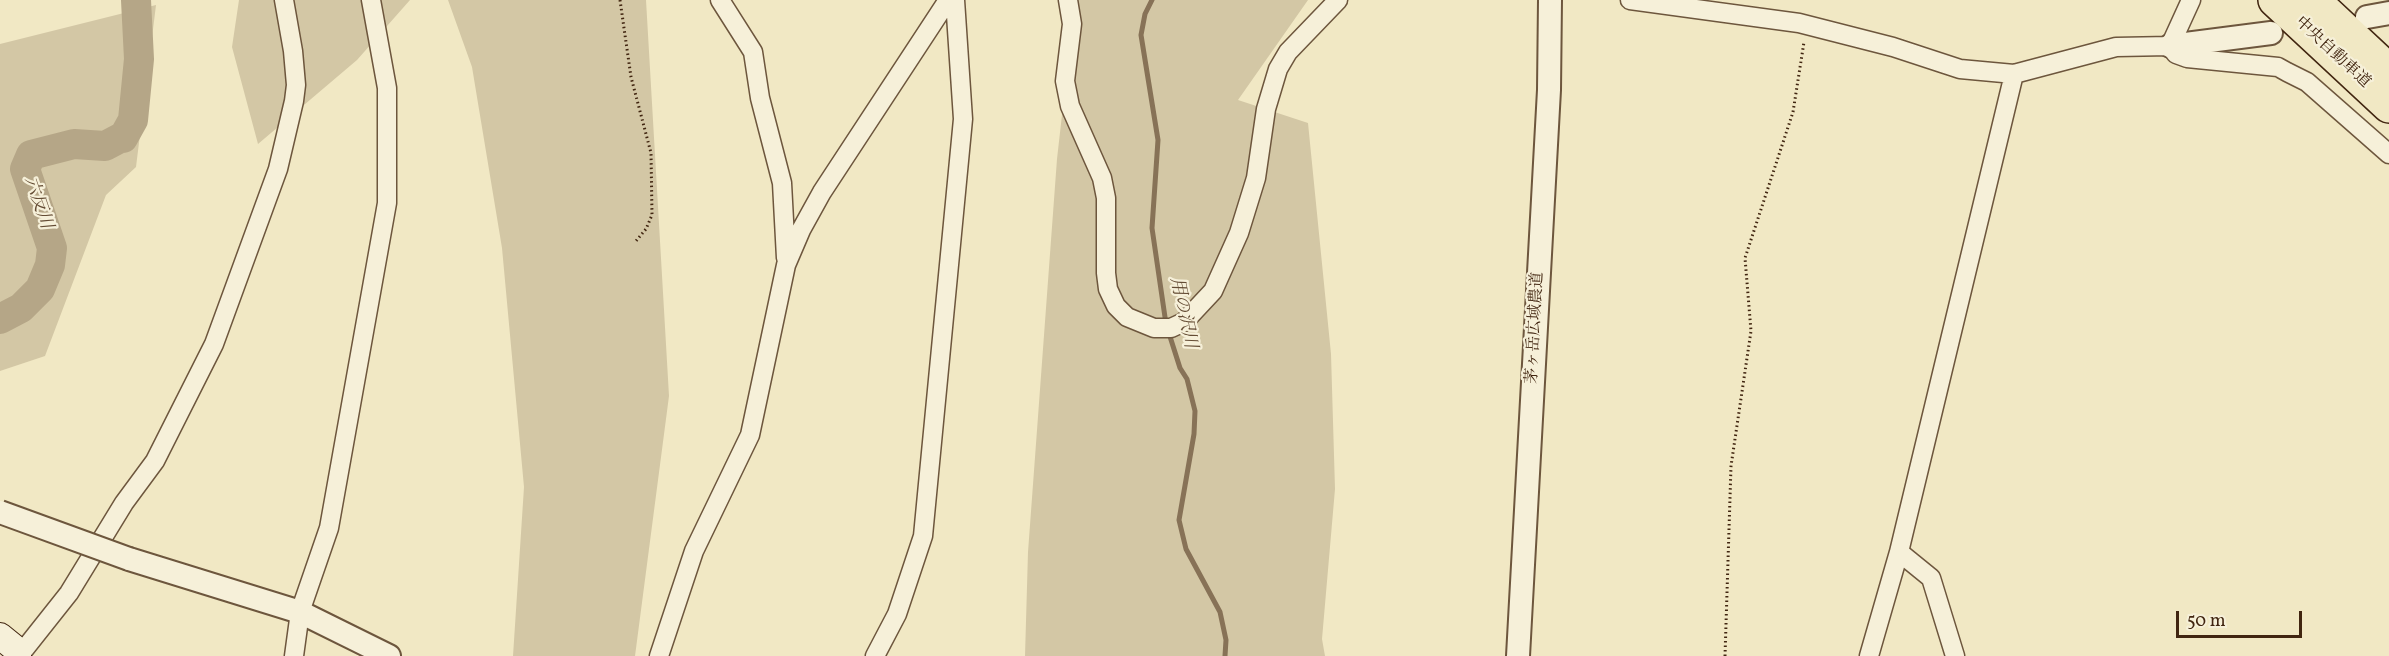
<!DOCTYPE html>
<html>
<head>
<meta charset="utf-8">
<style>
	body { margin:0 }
	#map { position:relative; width:2389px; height:656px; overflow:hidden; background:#f1e8c4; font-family:Vollkorn,serif }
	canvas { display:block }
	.scale { position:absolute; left:2176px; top:611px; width:126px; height:27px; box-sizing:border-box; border:3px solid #412510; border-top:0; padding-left:8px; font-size:18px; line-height:21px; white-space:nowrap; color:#412510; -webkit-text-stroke:4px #f6f0d9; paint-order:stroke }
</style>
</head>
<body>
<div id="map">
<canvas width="2389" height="656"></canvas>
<div class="scale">50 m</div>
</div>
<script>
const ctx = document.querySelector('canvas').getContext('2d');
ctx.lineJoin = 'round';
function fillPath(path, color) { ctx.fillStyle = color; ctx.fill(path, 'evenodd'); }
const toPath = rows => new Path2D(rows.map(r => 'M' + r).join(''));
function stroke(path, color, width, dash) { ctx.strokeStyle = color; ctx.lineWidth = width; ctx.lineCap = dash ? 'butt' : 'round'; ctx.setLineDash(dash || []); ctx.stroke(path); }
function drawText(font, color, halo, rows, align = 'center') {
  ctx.font = font + ' Vollkorn,"Noto Serif JP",serif'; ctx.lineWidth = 4.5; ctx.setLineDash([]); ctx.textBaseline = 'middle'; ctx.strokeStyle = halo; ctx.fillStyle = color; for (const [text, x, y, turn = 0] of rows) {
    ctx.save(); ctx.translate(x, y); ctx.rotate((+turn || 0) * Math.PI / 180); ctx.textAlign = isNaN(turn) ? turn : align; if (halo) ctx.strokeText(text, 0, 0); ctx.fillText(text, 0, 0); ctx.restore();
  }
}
fillPath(toPath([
	[239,0,410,0,357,60,258,144,232,47],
	[448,0,646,0,669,396,635,656,513,656,524,487,502,248,472,67],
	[1075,0,1308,0,1238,100,1308,123,1331,354,1335,489,1322,639,1325,656,1025,656,1028,552,1057,159],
	[156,5,136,167,106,195,45,356,0,371,0,44]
]), '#d3c7a5');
stroke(toPath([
	[1152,0,1145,14,1141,35,1158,140,1152,228,1166,324,1180,368,1187,379,1195,411,1194,434,1179,520,1186,549,1220,612,1226,640,1225,656]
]), '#877257', 5);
stroke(toPath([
	[0,319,21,308,40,289,50,265,52,248,25,169,31,155,74,144,105,146,124,136,123,138,133,120,139,59,136,0]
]), '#b5a687', 30);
const minor = toPath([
	[720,0,753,52,760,98,782,183,786,258],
	[1068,0,1072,24,1065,81,1070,106,1102,178,1106,198,1106,273,1108,289,1116,306,1127,317,1154,328,1171,328,1184,322,1213,291,1239,233,1256,178,1266,109,1278,69,1288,52,1338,0],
	[1630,0,1799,23,1893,47,1960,69,2014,74],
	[2170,46,2176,54,2187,58,2278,67,2287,72,2307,82,2389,154],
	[2170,46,2191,0],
	[19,656,69,593,124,503,155,461,214,344,278,169,294,101,296,85,293,51,284,0],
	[294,656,300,612,329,528,387,203,387,88,371,0],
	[659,656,694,551,750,435,786,265,801,230,822,192,948,0],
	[875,656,897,614,923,536,963,119,955,0],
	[1869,656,1899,552],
	[1955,656,1931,578,1899,552,2014,74,2116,47,2170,46]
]);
const tertiary = toPath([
	[2367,17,2389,13],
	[2170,46,2271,33],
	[129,559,300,612,389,656],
	[1518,656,1549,90,1550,0]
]);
const secondary = toPath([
	[0,636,16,649,18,656]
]);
const motorway = toPath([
	[2275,0,2389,106],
	[2313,0,2389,71]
]);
stroke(minor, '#6d563d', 21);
stroke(tertiary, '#6d563d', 26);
stroke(secondary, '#412510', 28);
stroke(motorway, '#412510', 36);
stroke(toPath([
	[620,0,631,77,651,153,652,215,646,229,636,241],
	[1725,656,1731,466,1751,331,1745,258,1793,112,1804,42]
]), '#412510', 3, [1.5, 3]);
stroke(minor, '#f6f0d9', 18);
stroke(tertiary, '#f6f0d9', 22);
stroke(secondary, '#f6f0d9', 26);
stroke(motorway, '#f1e8c4', 33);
const tertiaryBridge = toPath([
	[0,512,129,559]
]);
stroke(tertiaryBridge, '#6d563d', 26, []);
stroke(tertiaryBridge, '#f6f0d9', 22);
drawText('16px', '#412510', '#f6f0d9', [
	["中央自動車道",2332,53,43],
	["茅ヶ岳広域農道",1536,328,-87]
]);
drawText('italic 18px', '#644c34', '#f6f0d9', [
	["六反川",37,203,71],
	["用の沢川",1182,313,78]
]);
</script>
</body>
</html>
